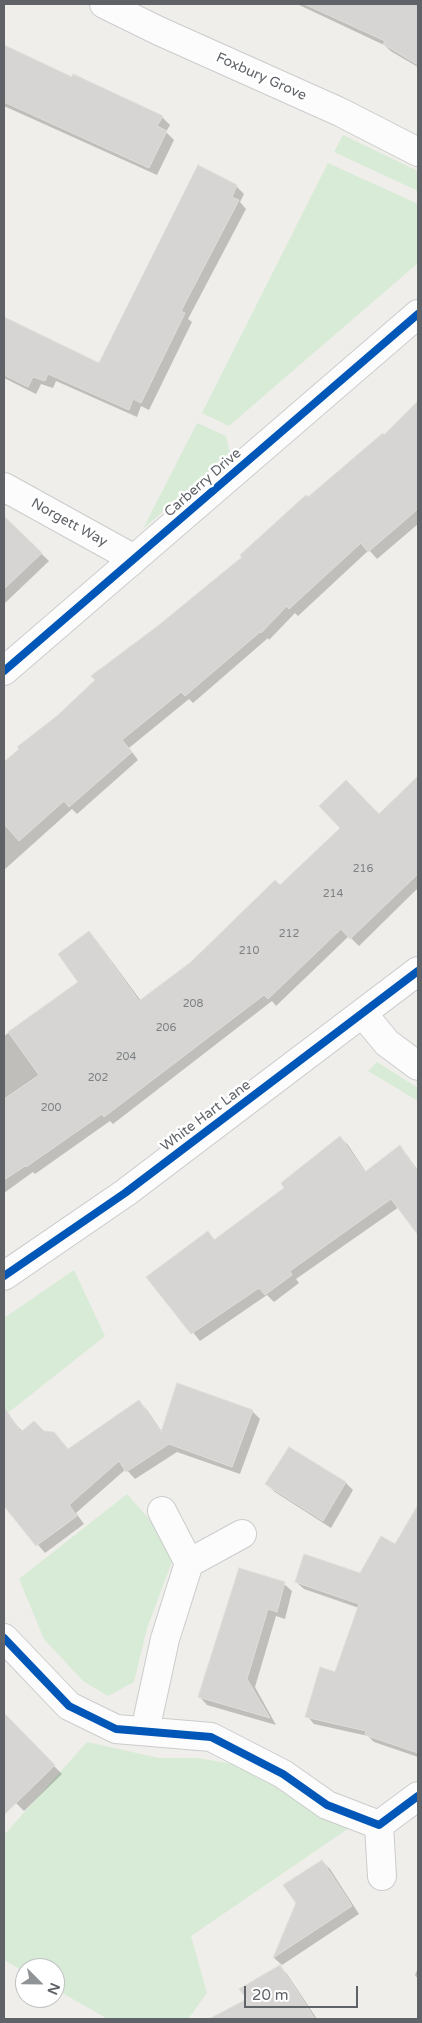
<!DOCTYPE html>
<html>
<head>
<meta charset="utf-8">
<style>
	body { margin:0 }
	#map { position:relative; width:422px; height:2023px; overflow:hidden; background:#efeeea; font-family:"Varela Round",sans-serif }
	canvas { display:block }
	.frame { position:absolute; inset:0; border:5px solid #5f6368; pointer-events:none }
	.north { position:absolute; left:15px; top:1958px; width:50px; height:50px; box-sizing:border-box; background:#fff; border:1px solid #bfc1c3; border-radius:50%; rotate:113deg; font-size:14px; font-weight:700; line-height:20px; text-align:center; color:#5f6368 }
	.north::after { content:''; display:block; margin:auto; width:18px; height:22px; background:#919496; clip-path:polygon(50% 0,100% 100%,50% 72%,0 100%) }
	.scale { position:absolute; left:244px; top:1986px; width:114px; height:22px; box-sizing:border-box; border:2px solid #5f6368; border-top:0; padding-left:6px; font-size:15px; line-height:18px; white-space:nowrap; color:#5f6368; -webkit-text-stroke:4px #fff; paint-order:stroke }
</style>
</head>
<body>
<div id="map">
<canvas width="422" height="2023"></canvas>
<div class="frame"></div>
<div class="north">N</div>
<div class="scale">20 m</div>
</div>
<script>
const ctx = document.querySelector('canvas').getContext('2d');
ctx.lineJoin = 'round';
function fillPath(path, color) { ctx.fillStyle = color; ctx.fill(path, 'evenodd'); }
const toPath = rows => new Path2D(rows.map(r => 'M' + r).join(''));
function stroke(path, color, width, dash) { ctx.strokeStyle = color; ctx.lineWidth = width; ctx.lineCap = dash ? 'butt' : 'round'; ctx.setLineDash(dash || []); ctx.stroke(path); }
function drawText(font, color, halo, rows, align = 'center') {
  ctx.font = font + ' "Varela Round",sans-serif'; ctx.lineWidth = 5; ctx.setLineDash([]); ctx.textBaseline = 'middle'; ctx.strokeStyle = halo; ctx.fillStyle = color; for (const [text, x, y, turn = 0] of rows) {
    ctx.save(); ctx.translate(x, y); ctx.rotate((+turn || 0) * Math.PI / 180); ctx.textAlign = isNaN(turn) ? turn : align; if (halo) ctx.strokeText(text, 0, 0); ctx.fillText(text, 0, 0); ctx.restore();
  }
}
fillPath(toPath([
	[343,135,418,171,418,191,334,152],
	[328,163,418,204,418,263,229,426,202,413],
	[197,423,226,436,230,453,143,529],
	[377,1062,418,1088,418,1101,368,1071],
	[74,1270,105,1336,4,1416,4,1318],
	[127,1494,165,1537,173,1559,147,1628,134,1682,108,1696,83,1681,44,1639,19,1579],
	[87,1742,159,1758,198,1758,233,1764,299,1800,352,1826,191,1936,207,1993,188,2019,108,2019,55,1989,55,1968,25,1968,25,1972,4,1960,4,1835]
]), '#d8ebd6');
fillPath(toPath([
	[297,4,418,4,418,67,392,52,384,45],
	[4,46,72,78,162,117,170,125,166,132,174,140,157,175,4,106],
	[236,186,244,194,240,202,246,209,188,319,192,322,149,410,141,406,137,417,56,381,53,388,41,384,36,394,4,378,4,318,99,364],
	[418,403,418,524,377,559,369,550,298,616,295,613,269,640,268,638,193,703,189,699,129,748,138,760,77,814,72,809,4,870,4,764,160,626,244,557,308,498,384,437],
	[4,518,49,561,4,604],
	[418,778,418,888,359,946,349,936,276,1006,272,1001,113,1124,110,1121,35,1174,33,1172,4,1193,4,1036,80,983,89,932,96,940,141,1001,191,963,280,887,379,816],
	[340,1137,348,1145,366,1172,399,1147,407,1155,418,1171,418,1225,416,1227,399,1207,296,1279,299,1283,274,1302,267,1295,200,1341,148,1277,208,1233,215,1240,286,1188],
	[139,1402,147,1410,162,1432,252,1411,260,1419,240,1474,177,1452,135,1479,126,1469,76,1513,84,1524,45,1553,6,1507,13,1502,4,1490,4,1428,13,1421,23,1432,44,1433,68,1450],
	[290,1449,346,1483,353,1490,331,1528,275,1492,267,1484],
	[418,1508,418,1619,408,1636,410,1710,418,1705,418,1757,374,1742,368,1736,314,1724,307,1716,336,1674,359,1608,304,1589,296,1582,361,1574,395,1545],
	[284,1584,292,1591,285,1619,276,1616,255,1687,276,1725,207,1705,200,1697],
	[4,1716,62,1774,24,1811,4,1791],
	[322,1861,330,1869,359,1914,282,1965,274,1958,297,1903],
	[279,1966,287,1974,317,2019,256,2019,245,2001],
	[418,1968,418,1979,415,1975]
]), '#0003');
const building = toPath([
	[304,4,418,4,418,65,383,44,385,41,304,4],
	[4,45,72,77,73,74,163,116,157,126,167,131,149,168,4,102,4,45],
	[198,165,237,185,232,197,239,200,181,311,185,313,141,403,133,399,129,410,48,374,45,381,33,377,28,387,4,375,4,317,99,363,198,165],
	[418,401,418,509,368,552,361,543,289,609,287,606,261,633,260,632,185,696,181,692,122,740,132,752,69,807,64,801,19,841,4,824,4,762,19,749,17,747,57,716,95,680,91,676,159,625,242,557,240,555,306,495,308,497,383,433,384,435,418,401],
	[4,516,42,553,4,589,4,516],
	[418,776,418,874,350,939,341,929,268,999,264,995,104,1117,102,1114,26,1167,25,1166,4,1180,4,1099,39,1075,8,1032,78,982,58,954,89,931,139,1001,191,962,275,880,280,885,340,828,319,806,346,780,379,814,418,776],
	[340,1136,365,1172,400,1145,418,1173,418,1235,391,1199,290,1271,292,1275,265,1295,259,1288,191,1334,146,1277,208,1231,214,1240,284,1188,281,1183,340,1136],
	[177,1383,253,1410,232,1467,169,1444,126,1472,119,1461,69,1505,77,1516,36,1546,4,1506,4,1407,21,1432,34,1421,44,1431,54,1432,68,1449,139,1400,161,1432,177,1383],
	[289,1447,346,1482,323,1521,265,1484,289,1447],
	[418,1505,418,1753,365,1735,366,1731,305,1717,320,1667,335,1672,359,1604,295,1582,304,1554,360,1573,381,1536,395,1544,418,1505],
	[239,1568,285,1582,277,1612,268,1609,247,1679,270,1718,198,1697,239,1568],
	[4,1713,55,1765,4,1815,4,1713],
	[322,1860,352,1906,273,1958,296,1903,283,1885,322,1860],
	[280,1965,315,2019,209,2019,247,1999,239,1989,280,1965]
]);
fillPath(building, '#d6d5d3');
stroke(building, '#deddd9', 1);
const street = toPath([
	[104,4,159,31,340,112,418,152],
	[4,487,127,555,131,562],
	[4,671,418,314],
	[363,1014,387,1043,418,1066],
	[162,1511,189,1563,242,1534],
	[4,1638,69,1706,116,1729,211,1737,283,1774,327,1805,379,1825,418,1796],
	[145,1731,165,1639,189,1563],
	[379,1825,382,1876]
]);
const secondary = toPath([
	[4,1276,125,1193,418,971]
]);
stroke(street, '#cbcccc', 30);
stroke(secondary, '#cacacb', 30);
stroke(street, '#fdfcfc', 28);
stroke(secondary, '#fdfcfc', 28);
stroke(toPath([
	[4,671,418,314],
	[4,1276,125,1193,418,971],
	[4,1638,69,1706,116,1729,211,1737,283,1774,327,1805,379,1825,418,1796]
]), '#0057b8', 8);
drawText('11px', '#7e8184', null, [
	["216",363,869],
	["214",333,894],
	["212",289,934],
	["210",249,951],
	["208",193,1004],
	["206",166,1028],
	["204",126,1057],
	["202",98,1078],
	["200",51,1108]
]);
drawText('14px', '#5f6368', '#fff', [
	["Foxbury Grove",261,77,24],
	["Carberry Drive",203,483,-41],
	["Norgett Way",69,523,29],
	["White Hart Lane",206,1116,-37]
]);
</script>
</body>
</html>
